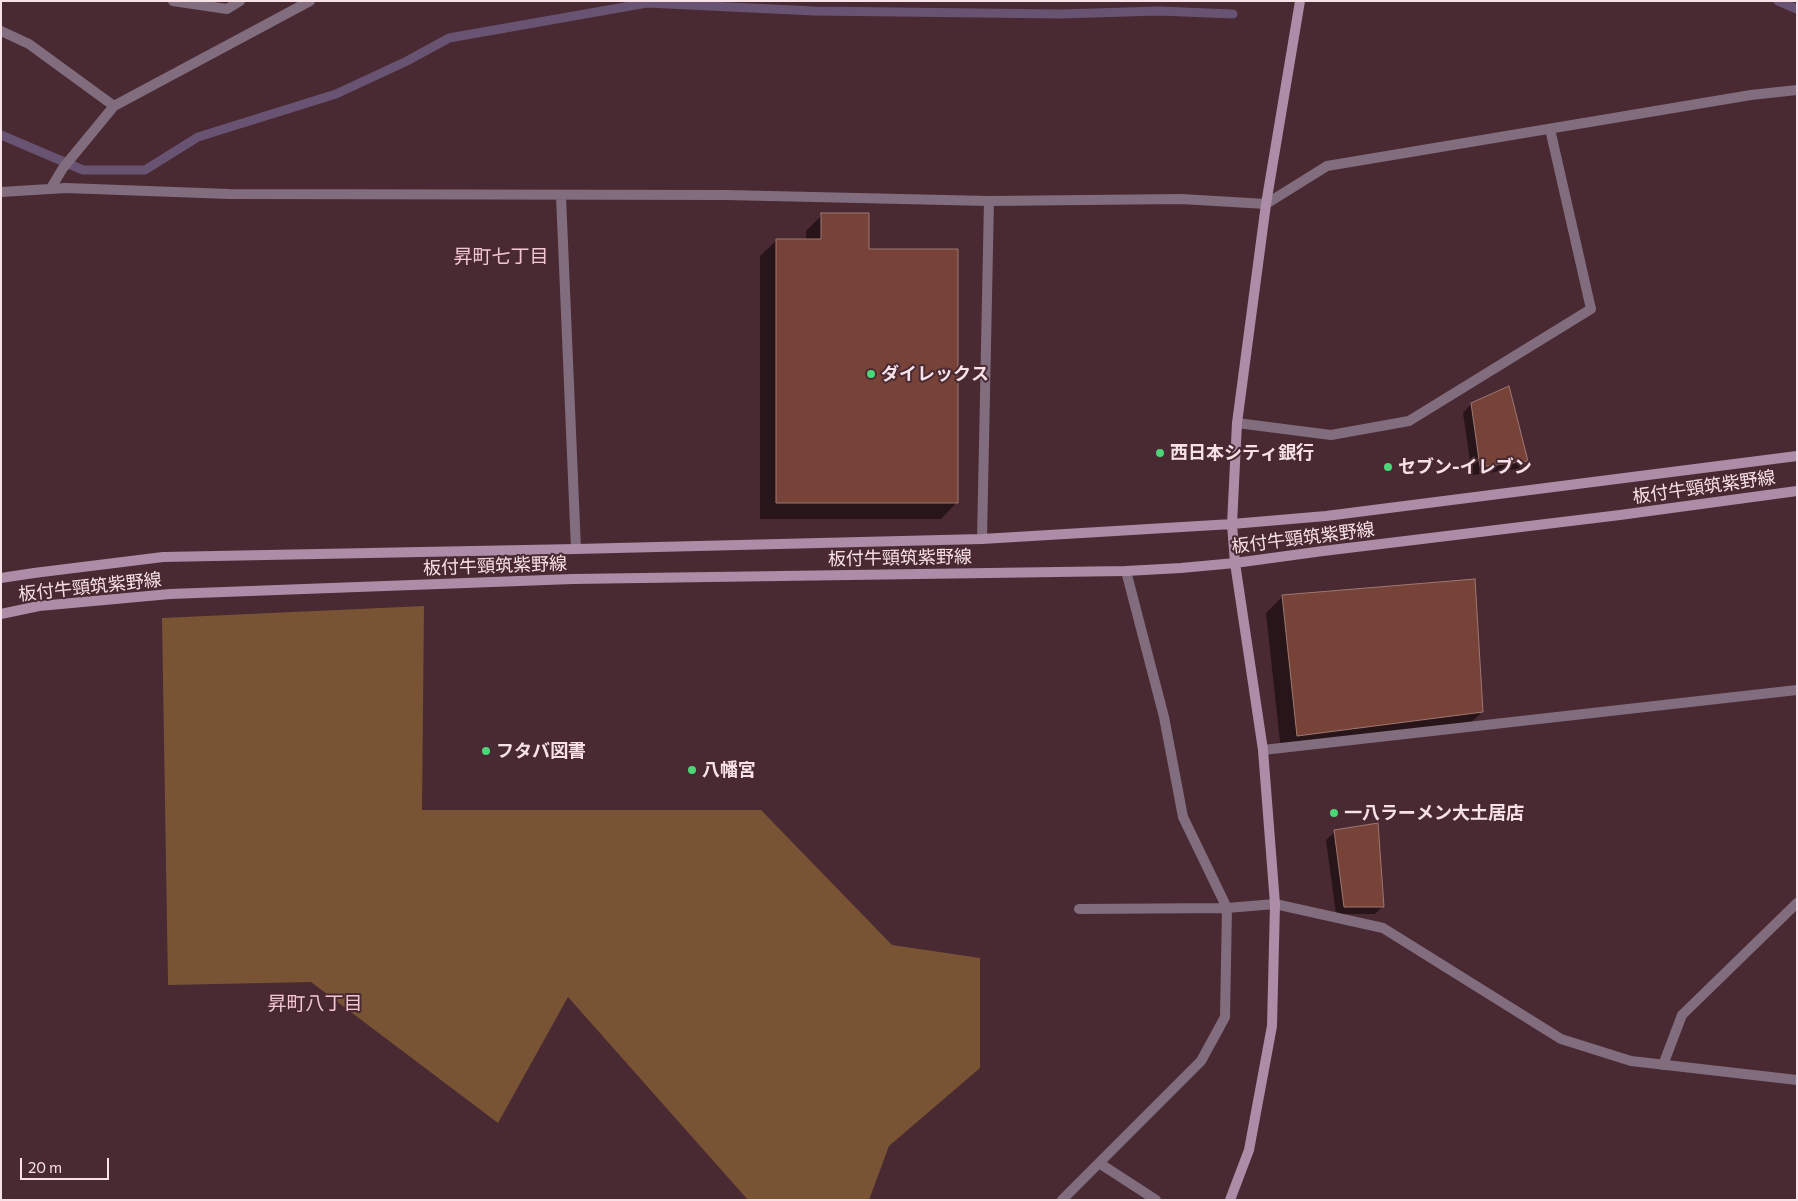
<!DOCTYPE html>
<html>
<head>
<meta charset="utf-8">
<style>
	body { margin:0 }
	#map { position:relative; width:1798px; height:1201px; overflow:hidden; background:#492932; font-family:Commissioner,sans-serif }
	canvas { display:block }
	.frame { position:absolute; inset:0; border:2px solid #f8e2e7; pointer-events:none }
	.scale { position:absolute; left:20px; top:1158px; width:89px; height:22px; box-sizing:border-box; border:2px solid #f8e2e7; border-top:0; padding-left:6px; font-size:15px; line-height:18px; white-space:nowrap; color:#f8e2e7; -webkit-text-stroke:4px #492932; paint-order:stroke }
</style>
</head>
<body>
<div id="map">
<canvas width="1798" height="1201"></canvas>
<div class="frame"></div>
<div class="scale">20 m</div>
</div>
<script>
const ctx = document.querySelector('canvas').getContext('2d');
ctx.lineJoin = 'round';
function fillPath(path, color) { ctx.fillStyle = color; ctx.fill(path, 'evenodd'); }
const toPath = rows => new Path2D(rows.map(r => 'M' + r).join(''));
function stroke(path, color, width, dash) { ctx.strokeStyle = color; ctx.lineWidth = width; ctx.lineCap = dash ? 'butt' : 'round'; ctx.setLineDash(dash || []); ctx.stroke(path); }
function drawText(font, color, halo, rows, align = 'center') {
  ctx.font = font + ' Commissioner,"Noto Sans JP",sans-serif'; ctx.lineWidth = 4; ctx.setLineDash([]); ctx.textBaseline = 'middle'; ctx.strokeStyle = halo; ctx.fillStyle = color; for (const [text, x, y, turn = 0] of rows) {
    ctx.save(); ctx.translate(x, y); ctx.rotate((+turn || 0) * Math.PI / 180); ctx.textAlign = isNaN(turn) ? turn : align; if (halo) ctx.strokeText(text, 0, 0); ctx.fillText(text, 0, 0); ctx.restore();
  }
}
fillPath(toPath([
	[424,606,422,810,761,810,892,945,980,958,980,1068,889,1146,869,1200,748,1200,568,997,498,1123,311,982,168,985,162,618]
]), '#785435');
fillPath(toPath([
	[822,215,868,250,957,502,941,519,760,519,760,256,777,240,806,240,806,231],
	[1471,404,1526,461,1518,469,1472,475,1463,413],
	[1283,596,1482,712,1465,728,1281,751,1266,613],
	[1335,832,1383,906,1375,914,1336,914,1326,840]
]), '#0007');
stroke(toPath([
	[1778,1,1797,9],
	[1,135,83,170,145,170,198,137,336,94,407,61,449,38,647,3,814,11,1061,14,1159,11,1233,14]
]), '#685472', 9);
const building = toPath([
	[821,213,869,213,869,249,958,249,958,503,776,503,776,239,821,239,821,213],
	[1509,386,1528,461,1480,467,1471,403,1509,386],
	[1475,579,1483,712,1297,736,1282,595,1475,579],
	[1378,823,1384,907,1344,907,1334,830,1378,823]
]);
fillPath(building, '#774238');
stroke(building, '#9e7870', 1);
stroke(toPath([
	[173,1,227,9,240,1],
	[1,31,29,44,114,106],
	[51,188,63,168,114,106,310,1],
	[1,192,66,188,229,194,726,195,989,201,1181,199,1266,204,1327,166,1751,95,1797,90],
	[561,196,576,549],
	[1237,423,1331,435,1409,421,1591,309,1550,129],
	[982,539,989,201],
	[1263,750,1797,690],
	[1079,909,1227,908,1275,904,1383,928,1561,1039,1631,1061,1797,1080],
	[1663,1065,1682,1015,1797,903],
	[1099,1163,1156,1200],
	[1062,1200,1201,1061,1225,1017,1227,908,1183,817,1164,717,1126,571]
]), '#816d7d', 10);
stroke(toPath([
	[1,578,34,573,163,557,576,549,982,539,1232,524,1326,516,1797,456],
	[1,614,39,606,170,594,573,579,1126,571,1181,568,1235,563,1323,551,1620,515,1797,491],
	[1230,1200,1249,1150,1272,1026,1275,904,1263,750,1235,563,1232,524,1237,423,1266,204,1300,1]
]), '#ac8ca6', 10);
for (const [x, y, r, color] of [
	[871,374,5,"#4bd677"],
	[1160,453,5,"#4bd677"],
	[1388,467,5,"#4bd677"],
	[486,751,5,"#4bd677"],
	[692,770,5,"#4bd677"],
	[1334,813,5,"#4bd677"]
]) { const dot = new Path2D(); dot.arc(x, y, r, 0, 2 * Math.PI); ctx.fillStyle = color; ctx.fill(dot); stroke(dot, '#492932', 2); }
drawText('bold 18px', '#f8e2e7', '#492932', [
	["ダイレックス",881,374],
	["西日本シティ銀行",1170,453],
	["セブン-イレブン",1398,467],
	["フタバ図書",496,751],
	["八幡宮",702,770],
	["一八ラーメン大土居店",1344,813]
], 'left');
drawText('18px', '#f8e2e7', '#492932', [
	["板付牛頸筑紫野線",1704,487,-8],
	["板付牛頸筑紫野線",1303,538,-7],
	["板付牛頸筑紫野線",900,558,-1],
	["板付牛頸筑紫野線",495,566,-2],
	["板付牛頸筑紫野線",90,587,-6]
]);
drawText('19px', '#f2c7d1', '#492932', [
	["昇町七丁目",501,257],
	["昇町八丁目",315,1004]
]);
</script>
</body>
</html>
